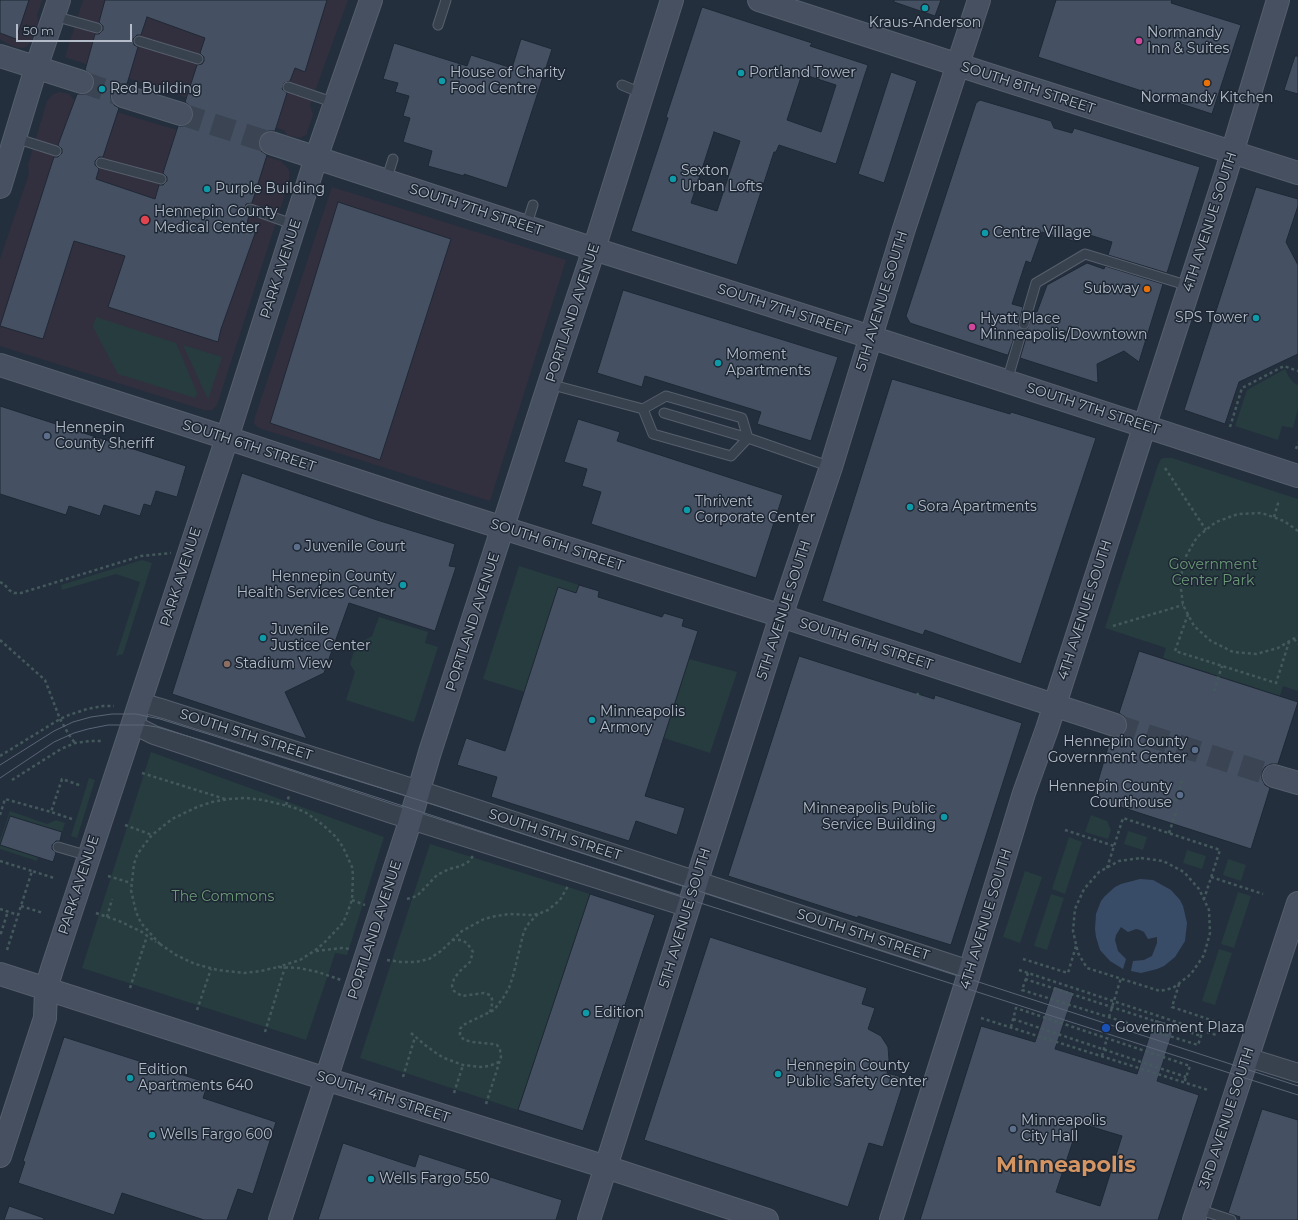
<!DOCTYPE html>
<html>
<head>
<meta charset="utf-8">
<style>
	body { margin:0 }
	#map { position:relative; width:1298px; height:1220px; overflow:hidden; background:#242f3e; font-family:Montserrat,sans-serif }
	canvas { display:block }
	.scale { position:absolute; left:16px; top:24px; width:116px; height:18px; box-sizing:border-box; border:2px solid #b4bcc9; border-top:0; padding-left:5px; font-size:12px; line-height:14px; white-space:nowrap; color:#b4bcc9; -webkit-text-stroke:3px #1d2633; paint-order:stroke }
</style>
</head>
<body>
<div id="map">
<canvas width="1298" height="1220"></canvas>
<div class="scale">50 m</div>
</div>
<script>
const ctx = document.querySelector('canvas').getContext('2d');
ctx.lineJoin = 'round';
function fillPath(path, color) { ctx.fillStyle = color; ctx.fill(path, 'evenodd'); }
const toPath = rows => new Path2D(rows.map(r => 'M' + r).join(''));
function stroke(path, color, width, dash) { ctx.strokeStyle = color; ctx.lineWidth = width; ctx.lineCap = dash ? 'butt' : 'round'; ctx.setLineDash(dash || []); ctx.stroke(path); }
function drawText(font, color, halo, rows, align = 'center') {
  ctx.font = font + ' Montserrat,sans-serif'; ctx.lineWidth = 3; ctx.setLineDash([]); ctx.textBaseline = 'middle'; ctx.strokeStyle = halo; ctx.fillStyle = color; for (const [text, x, y, turn = 0] of rows) {
    ctx.save(); ctx.translate(x, y); ctx.rotate((+turn || 0) * Math.PI / 180); ctx.textAlign = isNaN(turn) ? turn : align; if (halo) ctx.strokeText(text, 0, 0); ctx.fillText(text, 0, 0); ctx.restore();
  }
}
fillPath(toPath([
	[0,0,42,0,37,15,38,24,31,42,26,47,19,48,10,45,0,39],
	[83,0,348,0,310,105,313,115,306,135,300,138,287,135,284,130,65,57],
	[60,92,69,94,73,99,281,161,289,170,289,182,217,405,212,410,204,410,0,346,0,259,29,174,28,165,47,101,53,94],
	[332,187,566,260,490,501,259,428,254,424,255,417]
]), '#32303f');
fillPath(toPath([
	[96,317,176,343,197,393,195,398,118,374,93,327],
	[183,345,222,357,208,399],
	[1285,369,1289,377,1294,383,1298,385,1298,408,1293,428,1282,426,1278,440,1235,426,1247,390],
	[1164,458,1172,458,1298,499,1298,691,1283,686,1280,696,1228,679,1206,689,1210,673,1163,658,1166,648,1105,628,1158,465,1161,459],
	[142,560,152,563,123,654,116,656,140,582,116,574,62,590,61,585],
	[519,566,579,585,576,593,558,587,525,692,483,679],
	[379,617,428,632,425,643,438,647,414,722,346,700,355,672,350,664,356,645,372,636],
	[689,659,737,672,710,753,664,738],
	[151,752,384,837,347,955,335,953,329,972,306,1040,82,968],
	[89,778,95,780,77,838,71,836],
	[10,811,47,824,56,820,65,823,62,832,10,816,1,845,38,857,37,861,0,849,0,840],
	[1091,815,1107,821,1111,830,1108,839,1085,832],
	[1128,831,1147,837,1143,850,1124,844],
	[1069,837,1082,842,1065,894,1052,889],
	[430,844,590,894,518,1110,360,1058],
	[1187,850,1206,856,1202,869,1183,863],
	[1228,859,1246,865,1241,881,1223,875],
	[1025,871,1042,877,1020,943,1003,937],
	[1238,892,1251,896,1234,948,1221,944],
	[1051,894,1064,898,1047,950,1034,946],
	[1219,949,1232,953,1215,1005,1202,1001]
]), '#263c3f');
fillPath(toPath([
	[1140,879,1153,880,1171,890,1180,900,1183,906,1187,923,1185,941,1175,957,1164,966,1157,969,1141,973,1131,971,1133,961,1144,960,1152,956,1157,943,1157,937,1148,939,1144,932,1140,930,1136,929,1128,932,1121,927,1116,935,1115,940,1118,951,1126,959,1123,969,1110,961,1100,950,1096,937,1095,929,1096,914,1101,901,1105,896,1115,887,1121,884]
]), '#394c67');
const building = toPath([
	[0,0,29,0,16,39,0,33,0,0],
	[105,0,327,0,305,72,295,68,290,81,284,83,282,89,287,93,275,131,269,131,263,133,259,139,259,145,261,151,267,155,252,203,246,204,244,210,246,213,249,215,246,228,256,231,221,329,218,342,108,307,125,256,74,241,43,339,0,326,51,166,54,157,58,157,62,153,62,149,58,145,77,94,85,94,91,91,94,86,94,80,91,74,85,70,95,34,99,34,103,30,103,26,99,22,105,0],
	[147,17,205,38,200,53,204,57,204,61,202,64,197,65,185,102,190,106,193,111,193,117,189,123,183,126,178,126,163,173,167,177,167,181,163,185,159,185,155,199,96,179,99,169,95,165,95,161,99,157,103,157,119,108,114,105,111,99,111,92,114,87,120,84,127,84,138,47,134,45,133,39,137,35,141,35,147,17],
	[894,0,941,0,935,16,894,2,894,0],
	[1056,0,1172,0,1171,3,1241,25,1212,114,1038,57,1056,0],
	[702,7,812,43,810,46,868,65,836,164,779,145,776,152,774,152,737,265,631,231,668,118,666,117,702,7],
	[802,74,836,85,821,132,787,120,802,74],
	[714,132,740,141,717,211,691,203,714,132],
	[521,39,552,49,507,188,464,174,464,176,428,166,432,151,403,142,410,118,403,116,409,96,395,92,398,83,383,79,394,43,467,66,471,55,512,68,521,39],
	[1295,56,1298,56,1298,94,1284,90,1295,56],
	[891,72,917,81,884,183,858,174,891,72],
	[980,100,1051,121,1054,128,1072,133,1074,128,1200,167,1167,273,1108,255,1112,242,1080,232,1077,242,1042,232,1031,263,1026,261,1012,304,1023,307,1018,325,1023,330,1028,328,1034,311,1037,312,1047,285,1087,263,1104,269,1105,266,1163,284,1139,362,1124,351,1097,364,1098,383,1020,358,1026,338,1025,333,1022,331,1016,333,1008,355,1007,355,910,323,906,316,976,103,980,100],
	[1256,187,1298,199,1298,206,1286,242,1298,265,1298,354,1239,382,1225,424,1184,410,1256,187],
	[338,202,451,239,380,460,270,423,338,202],
	[623,290,838,357,811,441,757,424,761,412,645,376,642,387,597,373,623,290],
	[892,379,1010,414,1011,412,1096,438,1021,664,925,630,923,635,822,601,892,379],
	[0,406,186,466,177,497,156,491,151,506,144,504,140,516,104,505,100,516,69,506,66,515,0,494,0,406],
	[578,419,620,432,617,441,783,495,756,578,591,524,601,492,582,486,587,469,564,462,578,419],
	[242,473,377,520,455,544,449,566,456,567,435,631,349,603,324,673,285,692,307,739,172,694,242,473],
	[579,585,599,591,598,597,662,617,664,613,684,619,682,626,698,631,645,796,685,808,677,835,636,821,629,841,491,797,497,777,457,765,466,738,505,751,558,587,576,593,579,585],
	[1139,651,1298,702,1278,764,1271,764,1265,767,1262,772,1262,779,1265,785,1270,788,1251,849,1093,798,1111,737,1117,737,1123,735,1127,728,1127,722,1125,717,1119,713,1139,651],
	[799,656,934,699,935,695,1022,723,951,945,858,916,858,918,728,876,799,656],
	[10,816,62,832,60,841,56,841,52,845,52,849,56,853,53,862,0,845,10,816],
	[590,894,655,915,583,1131,518,1110,590,894],
	[710,937,867,988,862,1004,875,1008,868,1029,881,1036,888,1047,889,1060,887,1073,905,1078,883,1147,869,1143,848,1207,644,1140,710,937],
	[1054,986,1074,993,1055,1049,1137,1074,1155,1019,1175,1025,1157,1081,1199,1095,1158,1220,920,1220,981,1026,1035,1042,1054,986],
	[1079,1123,1122,1136,1100,1206,1056,1192,1079,1123],
	[64,1037,208,1083,203,1098,276,1122,253,1194,238,1189,227,1220,204,1220,122,1193,114,1215,18,1183,25,1162,23,1161,64,1037],
	[1262,1109,1298,1120,1298,1220,1239,1220,1240,1217,1228,1213,1262,1109],
	[343,1143,415,1167,419,1154,562,1200,556,1220,318,1220,343,1143],
	[9,1206,44,1218,43,1220,4,1220,9,1206]
]);
fillPath(building, '#455162');
stroke(building, '#1f2835', 1);
stroke(toPath([
	[82,82,123,96],
	[181,114,271,143],
	[1115,725,1274,776]
]), '#3a4453', 22, [22, 11]);
const lane = toPath([
	[54,16,97,28],
	[438,25,446,0],
	[139,41,198,59],
	[622,85,643,94],
	[288,87,335,103],
	[15,138,56,151],
	[101,163,161,179],
	[386,181,393,159],
	[250,209,295,225],
	[526,227,533,205],
	[1024,324,1036,283,1085,254,1189,286],
	[1007,381,1020,337],
	[549,384,643,409,653,434,731,456,748,438,831,467],
	[643,409,666,396,742,418,748,438],
	[664,413,748,438],
	[58,847,89,856],
	[1198,1209,1231,1220]
]);
const street = toPath([
	[139,702,164,709,419,790,970,970],
	[132,724,154,735,392,814,689,908],
	[1247,1057,1298,1073]
]);
const secondary = toPath([
	[759,0,983,73,1298,173],
	[0,56,82,82],
	[123,96,181,114],
	[271,143,594,249,858,333,1298,476],
	[0,187,36,68,59,0],
	[0,365,227,438,440,508,769,612,1115,725],
	[1274,776,1298,783],
	[0,974,326,1079,606,1167,767,1220],
	[0,1156,45,1018,46,989,52,969,227,438,316,158,371,0],
	[280,1220,407,831,430,752,549,384,594,249,672,0],
	[589,1220,781,616,831,467,903,232,979,0],
	[891,1220,965,987,1024,793,1047,729,1226,173,1278,0],
	[1194,1220,1298,903]
]);
stroke(lane, '#565f6c', 11);
stroke(street, '#565f6c', 20);
stroke(secondary, '#565f6c', 24);
stroke(toPath([
	[1230,427,1242,388,1284,366,1298,371],
	[1296,449,1298,443],
	[1165,468,1206,530],
	[1274,517,1279,500],
	[1298,531,1284,521,1262,513,1238,514,1216,522,1197,537,1185,558,1180,581,1183,605,1194,626,1211,641,1233,652,1256,654,1278,648,1298,636],
	[0,582,4,584,9,590,14,593,21,593,141,556,171,553],
	[1188,614,1175,651,1276,683,1289,642],
	[1113,626,1183,605],
	[1294,639,1298,644],
	[0,640,45,680,60,719,69,735,75,743],
	[1214,691,1222,666],
	[917,693,921,700],
	[0,756,60,719,69,715,87,709,103,706,114,706],
	[142,773,225,799],
	[12,780,61,749,75,743,90,741,102,741],
	[1176,801,1182,780],
	[286,805,289,796],
	[0,815,5,799,51,812],
	[72,819,51,812,62,779,82,786],
	[125,825,152,835],
	[1065,830,1114,846],
	[1169,833,1177,809],
	[1141,858,1163,861,1184,872,1199,889,1209,910,1210,933,1204,955,1191,974,1173,988,1160,991,1087,968,1078,953,1073,931,1075,909,1084,889,1099,872,1119,861,1141,858],
	[0,861,32,871],
	[1107,868,1123,818,1220,850,1204,899],
	[108,876,131,883],
	[1211,877,1263,894],
	[407,899,417,896,437,875,449,869,461,866,468,862,473,856],
	[352,900,365,905],
	[21,906,43,913],
	[0,909,18,915],
	[96,913,119,921,142,932,156,942],
	[107,917,112,899],
	[0,933,1,933,8,911],
	[452,940,461,940,467,943,473,952,470,962,459,972,454,979,452,986,454,991,462,996,484,993,490,995,492,999,492,1004,490,1012],
	[160,944,141,923,136,912,131,890,134,864,137,855,144,845,152,835,172,819,197,807,212,802,229,799,246,798,263,800,292,807,305,812,323,825,336,837,343,847,352,867,353,875,352,900,348,911,343,923,323,944,314,951,300,960,278,967],
	[160,944,176,955,195,964,218,970,244,973,261,971,278,967,299,968,318,972,341,980],
	[7,950,32,871,54,878],
	[316,951,342,948,351,949],
	[1023,959,1068,973,1076,946],
	[387,960,401,962,416,962,429,959,441,951,462,931,484,919,496,916,510,914,530,915,538,914,548,910,560,900,568,886],
	[1019,970,1216,1035],
	[1028,973,1022,990,1198,1045,1203,1030],
	[1025,979,1201,1036],
	[1179,984,1172,1007,1220,1023],
	[130,988,147,936],
	[197,1010,211,969],
	[1109,1017,1121,978],
	[981,1018,1208,1090],
	[1013,1019,1186,1077],
	[1011,1027,1016,1008,1190,1066,1184,1083],
	[265,1032,285,967],
	[411,1033,425,1045,436,1053,444,1058,463,1065,481,1067,489,1066,499,1062],
	[1102,1056,1107,1038],
	[403,1077,415,1037],
	[454,1093,463,1065],
	[486,1104,501,1057,500,1050,497,1045,492,1044,473,1042,464,1040,460,1035,460,1029,463,1025,494,1010,503,998,509,988,513,976,524,931,529,923,538,914]
]), '#44595c', 2.5, [3, 3]);
stroke(lane, '#38414e', 9);
stroke(street, '#38414e', 18);
stroke(secondary, '#465061', 22);
stroke(toPath([
	[0,765,54,731,73,722,91,717,112,714,136,714,160,719,438,806,1298,1086],
	[0,778,54,742,74,733,88,729,108,725,144,725,157,727,204,741,691,900,1298,1095]
]), '#5a6575', 1);
for (const [x, y, r, color] of [
	[925,8,4,"#0f9aa8"],
	[1139,41,4,"#d1479c"],
	[741,73,4,"#0f9aa8"],
	[442,81,4,"#0f9aa8"],
	[1207,83,4,"#e8710a"],
	[102,89,4,"#0f9aa8"],
	[673,179,4,"#0f9aa8"],
	[207,189,4,"#0f9aa8"],
	[145,220,5,"#e0444e"],
	[985,233,4,"#0f9aa8"],
	[1147,289,4,"#e8710a"],
	[1256,318,4,"#0f9aa8"],
	[972,327,4,"#d1479c"],
	[718,363,4,"#0f9aa8"],
	[47,436,4,"#5c6f8a"],
	[910,507,4,"#0f9aa8"],
	[687,510,4,"#0f9aa8"],
	[297,547,4,"#5c6f8a"],
	[403,585,4,"#0f9aa8"],
	[263,638,4,"#0f9aa8"],
	[227,664,4,"#8d6e63"],
	[592,720,4,"#0f9aa8"],
	[1195,750,4,"#5c6f8a"],
	[1180,795,4,"#5c6f8a"],
	[944,817,4,"#0f9aa8"],
	[586,1013,4,"#0f9aa8"],
	[1106,1028,5,"#1a4fb4"],
	[778,1074,4,"#0f9aa8"],
	[130,1078,4,"#0f9aa8"],
	[1013,1129,4,"#5c6f8a"],
	[152,1135,4,"#0f9aa8"],
	[371,1179,4,"#0f9aa8"]
]) { const dot = new Path2D(); dot.arc(x, y, r, 0, 2 * Math.PI); ctx.fillStyle = color; ctx.fill(dot); stroke(dot, '#1d2633', 1.5); }
drawText('14px', '#b4bcc9', '#1d2633', [
	["Kraus-Anderson",925,23,"center"],
	["Normandy",1147,33],
	["Inn & Suites",1147,49],
	["House of Charity",450,73],
	["Food Centre",450,89],
	["Portland Tower",749,73],
	["Red Building",110,89],
	["Normandy Kitchen",1207,98,"center"],
	["Sexton",681,171],
	["Urban Lofts",681,187],
	["Purple Building",215,189],
	["Hennepin County",154,212],
	["Medical Center",154,228],
	["Centre Village",993,233],
	["Subway",1139,289,"right"],
	["SPS Tower",1248,318,"right"],
	["Hyatt Place",980,319],
	["Minneapolis/Downtown",980,335],
	["Moment",726,355],
	["Apartments",726,371],
	["Hennepin",55,428],
	["County Sheriff",55,444],
	["Thrivent",695,502],
	["Corporate Center",695,518],
	["Sora Apartments",918,507],
	["Juvenile Court",305,547],
	["Hennepin County",395,577,"right"],
	["Health Services Center",395,593,"right"],
	["Juvenile",271,630],
	["Justice Center",271,646],
	["Stadium View",235,664],
	["Minneapolis",600,712],
	["Armory",600,728],
	["Hennepin County",1187,742,"right"],
	["Government Center",1187,758,"right"],
	["Hennepin County",1172,787,"right"],
	["Courthouse",1172,803,"right"],
	["Minneapolis Public",936,809,"right"],
	["Service Building",936,825,"right"],
	["Edition",594,1013],
	["Government Plaza",1115,1028],
	["Hennepin County",786,1066],
	["Public Safety Center",786,1082],
	["Edition",138,1070],
	["Apartments 640",138,1086],
	["Minneapolis",1021,1121],
	["City Hall",1021,1137],
	["Wells Fargo 600",160,1135],
	["Wells Fargo 550",379,1179]
], 'left');
drawText('14px', '#b4bcc9', '#1d2633', [
	["SOUTH 8TH STREET",1028,88,18],
	["SOUTH 7TH STREET",476,210,18],
	["4TH AVENUE SOUTH",1210,222,-72],
	["PARK AVENUE",281,269,-72],
	["5TH AVENUE SOUTH",882,301,-73],
	["SOUTH 7TH STREET",784,310,18],
	["PORTLAND AVENUE",573,313,-72],
	["SOUTH 7TH STREET",1093,409,18],
	["SOUTH 6TH STREET",249,446,18],
	["SOUTH 6TH STREET",557,545,18],
	["PARK AVENUE",181,577,-72],
	["5TH AVENUE SOUTH",784,610,-72],
	["4TH AVENUE SOUTH",1085,610,-72],
	["PORTLAND AVENUE",473,622,-72],
	["SOUTH 6TH STREET",866,644,18],
	["SOUTH 5TH STREET",246,735,18],
	["SOUTH 5TH STREET",555,835,18],
	["PARK AVENUE",79,885,-72],
	["5TH AVENUE SOUTH",685,918,-73],
	["4TH AVENUE SOUTH",986,919,-73],
	["PORTLAND AVENUE",375,930,-72],
	["SOUTH 5TH STREET",863,935,18],
	["SOUTH 4TH STREET",383,1097,18],
	["3RD AVENUE SOUTH",1227,1118,-72]
]);
drawText('14px', '#6b9a76', '#1d2633', [
	["Government",1213,565],
	["Center Park",1213,581],
	["The Commons",223,897]
]);
drawText('bold 22px', '#d59563', '#1d2633', [
	["Minneapolis",1066,1166]
]);
</script>
</body>
</html>
